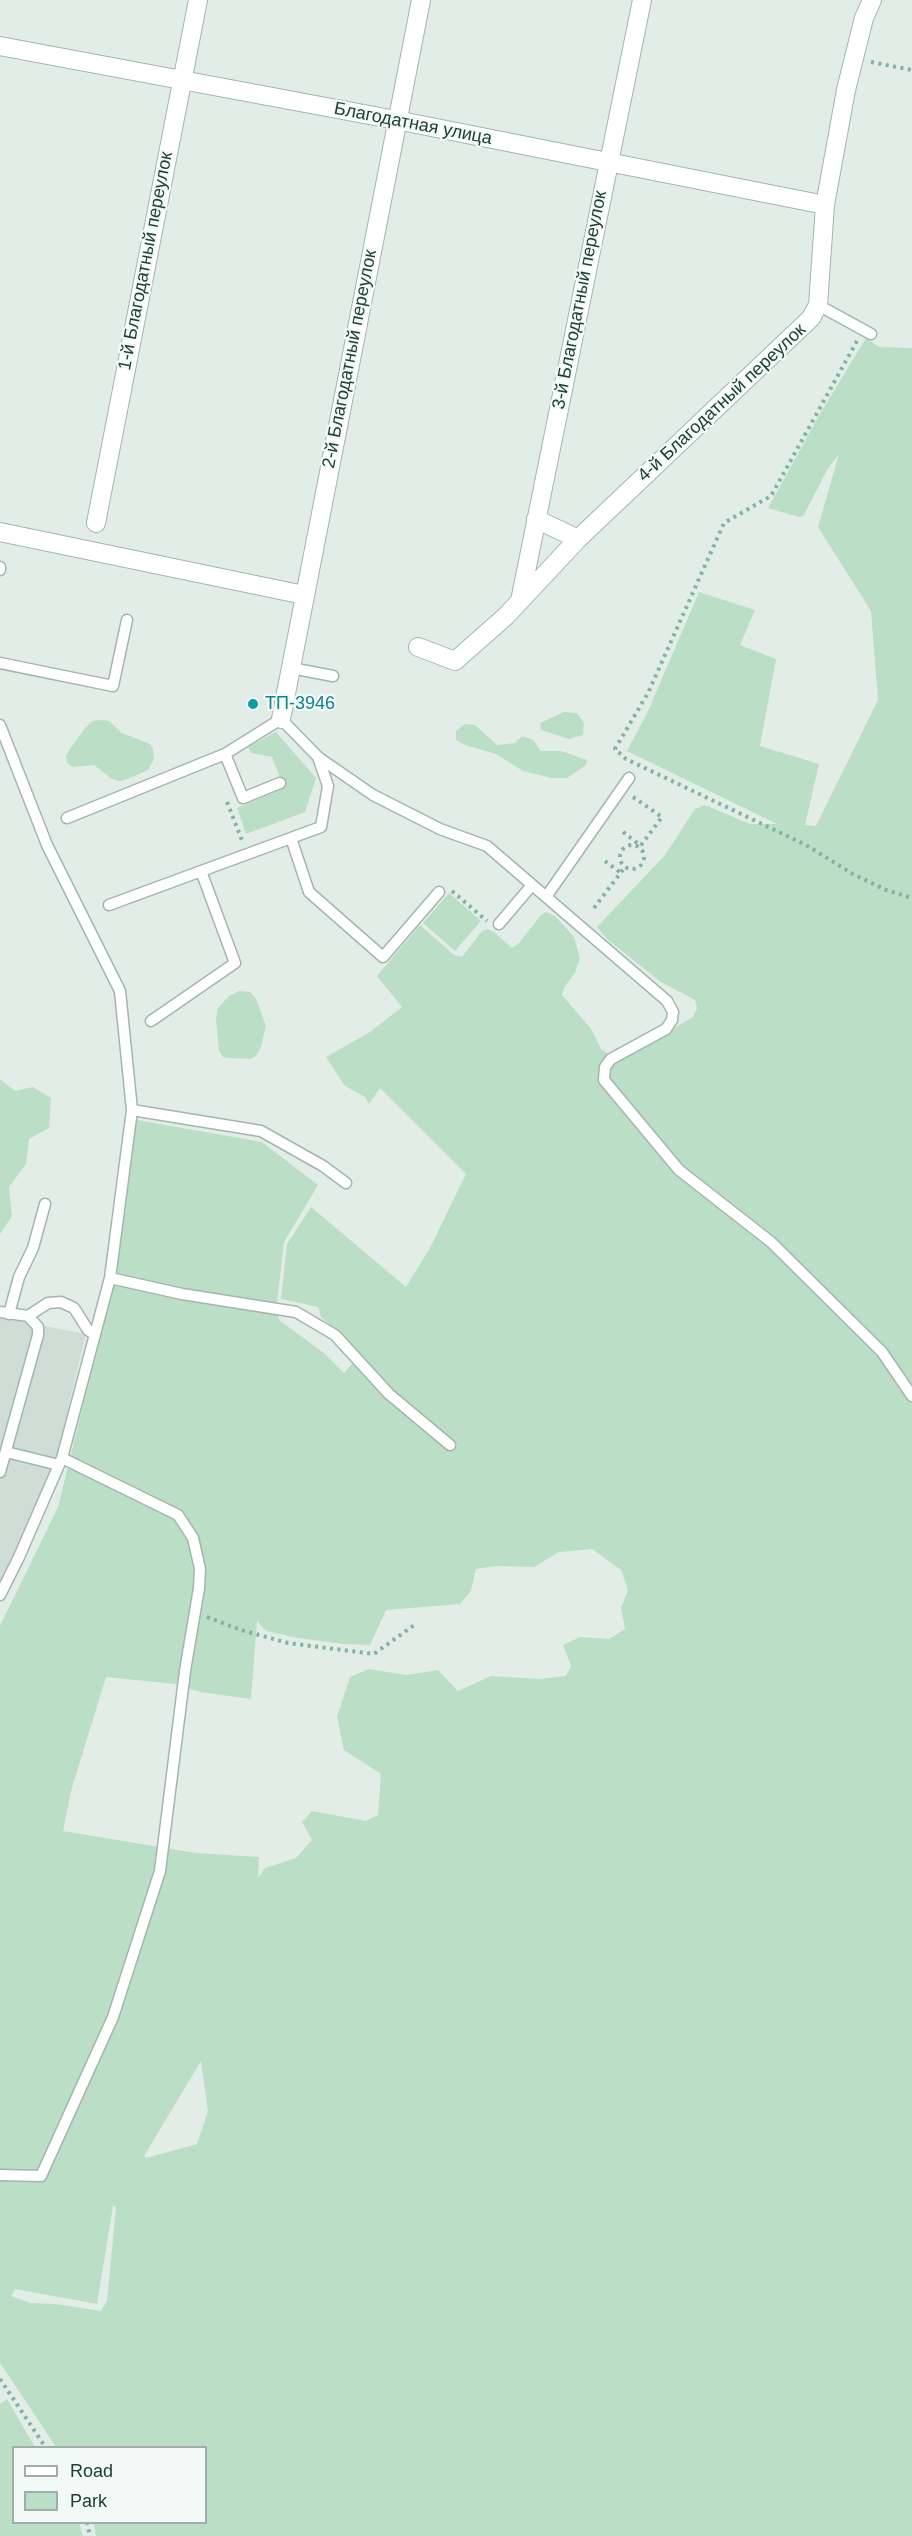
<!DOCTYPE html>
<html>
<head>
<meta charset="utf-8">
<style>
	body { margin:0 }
	#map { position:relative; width:912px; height:2536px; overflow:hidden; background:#e2ede8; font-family:Helvetica,sans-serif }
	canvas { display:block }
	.legend { position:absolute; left:12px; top:2446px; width:195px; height:78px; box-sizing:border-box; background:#f2f9f6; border:2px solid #9eaeaa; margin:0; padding:8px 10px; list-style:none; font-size:18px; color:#213e38 }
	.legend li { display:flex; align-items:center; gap:12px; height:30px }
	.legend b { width:30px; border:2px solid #9eaeaa }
</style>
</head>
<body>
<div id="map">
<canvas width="912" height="2536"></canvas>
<ul class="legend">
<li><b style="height:8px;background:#fff"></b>Road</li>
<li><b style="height:16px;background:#badfc6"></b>Park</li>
</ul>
</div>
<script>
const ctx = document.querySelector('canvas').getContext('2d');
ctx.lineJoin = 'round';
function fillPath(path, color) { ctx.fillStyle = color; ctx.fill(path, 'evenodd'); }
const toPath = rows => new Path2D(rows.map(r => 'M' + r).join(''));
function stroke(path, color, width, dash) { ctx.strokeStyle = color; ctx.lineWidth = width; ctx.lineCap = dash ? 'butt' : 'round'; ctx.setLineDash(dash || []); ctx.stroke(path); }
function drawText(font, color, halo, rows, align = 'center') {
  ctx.font = font + ' Helvetica,sans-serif'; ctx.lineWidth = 4.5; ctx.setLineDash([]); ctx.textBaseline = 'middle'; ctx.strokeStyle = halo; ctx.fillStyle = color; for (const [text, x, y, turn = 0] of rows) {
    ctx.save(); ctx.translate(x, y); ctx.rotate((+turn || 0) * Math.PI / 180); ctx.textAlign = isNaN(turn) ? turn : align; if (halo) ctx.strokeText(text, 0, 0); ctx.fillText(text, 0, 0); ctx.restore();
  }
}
fillPath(toPath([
	[0,1317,86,1334,52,1474,0,1594]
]), '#d0ddd7');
fillPath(toPath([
	[866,338,879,347,912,348,912,2536,96,2536,94,2523,206,2522,206,2448,56,2447,0,2363,0,1626,58,1507,112,1288,137,1120,262,1142,318,1185,284,1242,277,1303,279,1320,324,1353,344,1373,361,1354,321,1317,318,1307,281,1299,287,1244,311,1207,406,1287,430,1248,466,1174,380,1088,369,1104,365,1097,345,1086,326,1057,370,1032,402,1007,377,976,420,925,454,955,462,957,482,931,488,929,494,932,512,948,519,943,541,915,546,912,555,916,574,937,580,958,575,973,565,986,562,995,592,1030,601,1049,609,1054,650,1042,693,1017,697,1008,695,1000,661,982,607,939,597,927,665,855,695,809,705,805,750,824,777,824,627,751,648,711,699,592,755,610,740,645,776,659,760,746,819,764,805,825,816,826,878,700,871,611,818,527,839,454,827,470,804,515,801,517,788,514,768,508,821,412],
	[592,1549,621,1570,628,1590,621,1608,625,1629,609,1639,580,1637,563,1645,571,1666,566,1676,539,1679,491,1676,458,1691,438,1670,406,1675,369,1669,350,1677,337,1717,344,1750,381,1774,378,1815,366,1821,312,1811,302,1822,312,1840,296,1858,265,1868,258,1878,259,1857,196,1853,63,1831,71,1791,106,1677,175,1684,200,1692,251,1699,257,1621,266,1631,298,1638,343,1644,370,1645,386,1610,460,1604,471,1591,476,1569,495,1566,534,1567,559,1552],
	[201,2061,208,2111,197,2144,146,2158,144,2156],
	[113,2206,116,2207,107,2301,101,2311,56,2304,30,2303,11,2296,15,2289,97,2304],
	[564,712,577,713,584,723,583,735,569,739,541,730,540,723],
	[101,720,109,721,122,733,150,744,153,749,154,759,148,770,125,780,118,781,112,779,94,765,72,767,67,763,66,756,70,749,86,727,93,721],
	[465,724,475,725,497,745,515,743,522,736,533,740,541,751,561,751,587,760,586,765,567,778,552,778,523,771,496,754,465,745,456,740,456,731],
	[276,732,316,778,305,812,246,834,237,808,284,788,272,757,251,753,248,747],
	[449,893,481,921,455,951,423,923],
	[239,991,250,992,256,999,266,1026,261,1047,256,1056,251,1059,229,1058,223,1057,219,1051,216,1019,218,1008,229,996],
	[0,1079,15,1091,33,1087,51,1098,49,1128,29,1139,26,1164,9,1187,12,1216,0,1234],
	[7,2399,35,2447,14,2448,14,2522,79,2523,83,2536,0,2536,0,2404]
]), '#badfc6');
const lane = toPath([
	[818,305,871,334],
	[0,567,0,570],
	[0,663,113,686,127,620],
	[291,668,333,676],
	[0,725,47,845,120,991,132,1110,110,1278,62,1458,178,1515,193,1538,200,1569,199,1588,185,1671,160,1871,113,2017,41,2176,0,2175],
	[225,754,243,798,280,783],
	[318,757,373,795,440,829,487,846,667,1001,673,1012,672,1020,666,1029,611,1059,605,1067,604,1080,679,1170,771,1242,882,1352,912,1396],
	[67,818,225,754,281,719,318,757,328,786,321,827,291,838,309,892,383,957,439,892],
	[546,897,629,778],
	[109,905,291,838],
	[499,924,532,885],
	[151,1021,235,963,201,871],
	[132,1110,261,1131,323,1166,346,1183],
	[110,1278,182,1294,296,1312,335,1335,389,1394,450,1445],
	[0,1312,28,1316,38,1327,38,1335,0,1472],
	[9,1314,19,1277,33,1248,45,1204],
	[28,1316,48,1303,61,1302,74,1308,88,1330,95,1335],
	[6,1452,59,1465],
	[0,1595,19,1557,62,1458]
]);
const street = toPath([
	[0,46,396,120,825,205],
	[536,519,578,539],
	[96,523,198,0],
	[0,532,304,595],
	[520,601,642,0],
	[418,647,455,661,506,616,578,539,811,318,818,305,825,205,846,90,864,18,872,0],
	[281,719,421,0]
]);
stroke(lane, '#a4b5b0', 13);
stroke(street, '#a4b5b0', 20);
stroke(toPath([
	[871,62,912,70],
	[857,341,771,496,724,523,648,693,615,749,626,759,806,845,853,874,886,890,912,898],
	[633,797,662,817,639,848],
	[227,802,243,843],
	[623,832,641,846],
	'620 857a12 12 0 1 1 24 0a12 12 0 1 1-24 0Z',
	[605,861,621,873],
	[452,891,487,921],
	[594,908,625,867],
	[207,1617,241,1630,288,1643,374,1654,417,1623],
	[0,2379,46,2448],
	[87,2522,90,2536]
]), '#81b2a5', 4, [3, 4.5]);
stroke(lane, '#fff', 10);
stroke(street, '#fff', 18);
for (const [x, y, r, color] of [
	[253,704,6,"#0f9aa8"]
]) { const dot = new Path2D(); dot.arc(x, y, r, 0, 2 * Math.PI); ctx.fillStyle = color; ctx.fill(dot); stroke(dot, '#f2f9f6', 2); }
drawText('18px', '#213e38', '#f2f9f6', [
	["Благодатная улица",413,124,11],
	["1-й Благодатный переулок",146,261,-79],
	["3-й Благодатный переулок",580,300,-79],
	["2-й Благодатный переулок",350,359,-79],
	["4-й Благодатный переулок",722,403,-43]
]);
drawText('18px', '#0d838f', '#f2f9f6', [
	["ТП-3946",265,704]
], 'left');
</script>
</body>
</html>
